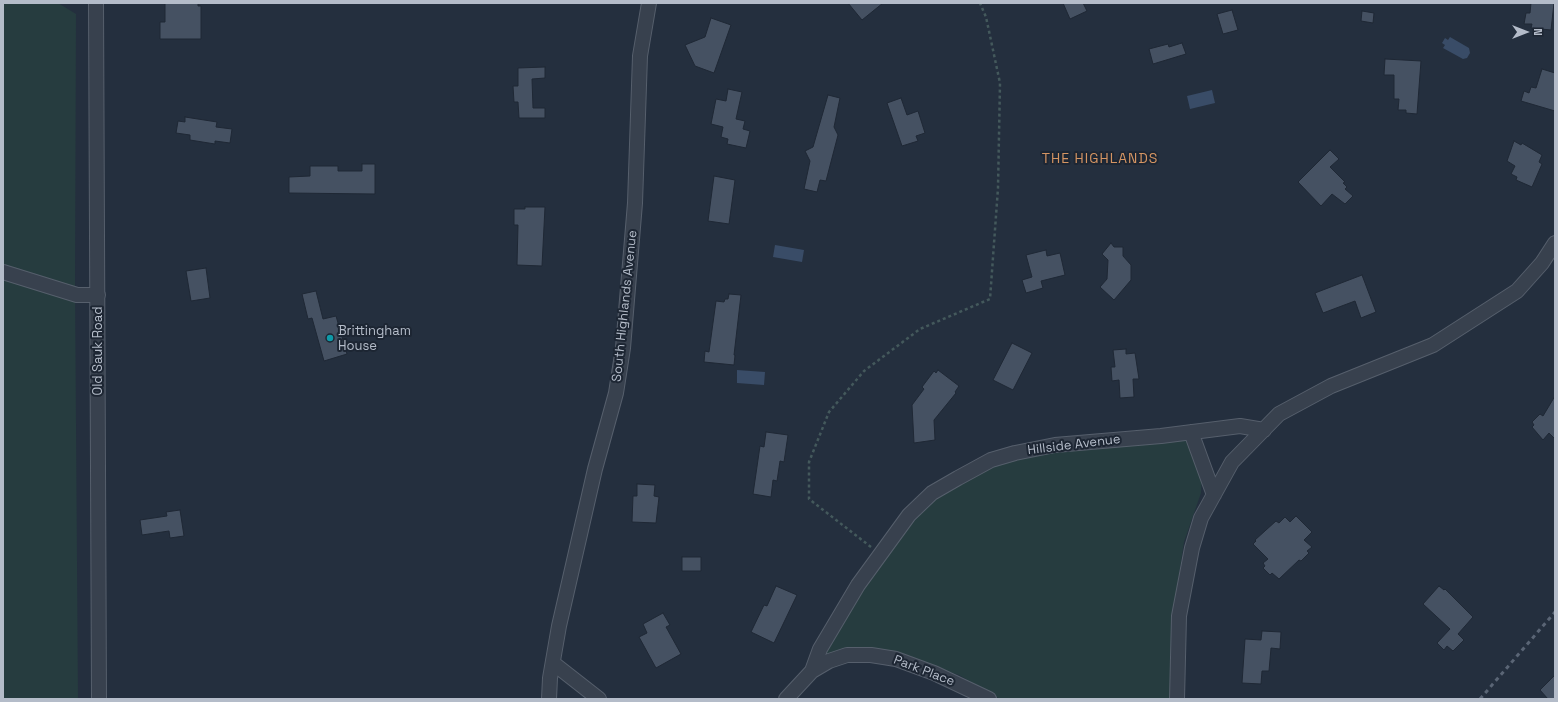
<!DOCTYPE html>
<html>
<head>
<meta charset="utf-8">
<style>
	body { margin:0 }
	#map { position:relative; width:1558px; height:702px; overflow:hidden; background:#242f3e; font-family:"Space Grotesk",sans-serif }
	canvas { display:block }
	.frame { position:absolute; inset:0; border:4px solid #b4bcc9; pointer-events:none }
	.north { position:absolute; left:1506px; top:12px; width:40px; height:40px; -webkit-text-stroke:3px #1d2633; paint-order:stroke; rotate:90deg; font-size:11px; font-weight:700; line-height:16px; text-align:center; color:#b4bcc9 }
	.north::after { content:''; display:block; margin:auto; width:14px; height:18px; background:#b4bcc9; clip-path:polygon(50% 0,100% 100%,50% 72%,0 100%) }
</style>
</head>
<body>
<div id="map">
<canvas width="1558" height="702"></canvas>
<div class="frame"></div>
<div class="north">N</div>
</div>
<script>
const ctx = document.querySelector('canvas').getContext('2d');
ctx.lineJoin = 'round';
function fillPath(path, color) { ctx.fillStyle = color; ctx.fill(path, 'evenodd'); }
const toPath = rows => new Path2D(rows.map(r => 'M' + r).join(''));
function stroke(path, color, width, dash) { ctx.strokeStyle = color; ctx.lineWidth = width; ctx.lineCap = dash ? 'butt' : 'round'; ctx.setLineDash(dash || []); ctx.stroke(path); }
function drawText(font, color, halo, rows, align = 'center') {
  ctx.font = font + ' "Space Grotesk",sans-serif'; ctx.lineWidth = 4; ctx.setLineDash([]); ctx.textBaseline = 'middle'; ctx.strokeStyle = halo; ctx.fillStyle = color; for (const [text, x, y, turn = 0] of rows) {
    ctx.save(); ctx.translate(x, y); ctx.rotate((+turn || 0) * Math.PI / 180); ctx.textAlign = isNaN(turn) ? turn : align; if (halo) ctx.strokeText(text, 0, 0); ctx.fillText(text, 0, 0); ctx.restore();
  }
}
fillPath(toPath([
	[3,3,58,3,76,14,75,286,78,699,3,699],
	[1182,439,1188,441,1202,476,1201,493,1184,542,1173,614,1172,676,1169,699,1000,699,959,675,880,650,821,660,870,574,936,495,973,474,1014,459,1052,449]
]), '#263c3f');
fillPath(toPath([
	[1450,37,1469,48,1470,53,1467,58,1463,59,1443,48,1445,45,1442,43,1445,38,1448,40],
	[1212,90,1215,103,1190,109,1187,96],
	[775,245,804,250,802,262,773,257],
	[737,370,765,372,764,385,737,383]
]), '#394c67');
const building = toPath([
	[165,3,198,3,198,6,201,6,201,39,160,39,160,22,165,22,165,3],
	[848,3,883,3,862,20,848,3],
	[1063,3,1083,3,1087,11,1070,19,1063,3],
	[1531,3,1554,3,1551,30,1531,28,1532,24,1524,24,1526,13,1530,13,1531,3],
	[1232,10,1238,30,1223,34,1217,14,1232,10],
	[1362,11,1374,13,1373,23,1361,21,1362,11],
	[711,18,731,25,714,73,695,66,685,45,705,37,711,18],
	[1182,43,1186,54,1153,64,1149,49,1168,44,1169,47,1182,43],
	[1385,59,1421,61,1417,114,1406,113,1406,110,1398,110,1399,99,1394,99,1394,75,1384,75,1385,59],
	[545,67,545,78,532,79,533,108,545,108,545,118,519,118,518,102,514,102,513,86,518,86,518,68,545,67],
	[1542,69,1555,73,1555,111,1521,101,1524,91,1529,93,1531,87,1536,88,1542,69],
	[728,89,742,92,736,119,745,121,743,129,750,131,746,148,727,144,728,139,721,137,723,127,711,124,716,99,726,101,728,89],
	[828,95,840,98,834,127,838,135,826,181,820,180,817,192,804,189,810,161,805,151,813,147,828,95],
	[901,98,907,115,918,111,925,133,916,136,918,141,902,146,887,103,901,98],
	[185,117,217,122,216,127,232,129,230,143,215,141,215,144,190,140,190,135,176,133,178,121,185,122,185,117],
	[1514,141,1521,145,1522,143,1542,155,1539,162,1542,164,1532,187,1516,180,1517,177,1511,174,1515,166,1507,161,1514,141],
	[1330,150,1339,159,1330,167,1345,182,1343,183,1347,187,1345,189,1353,196,1345,204,1332,194,1321,206,1298,182,1330,150],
	[362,164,375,164,375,194,289,193,289,177,310,176,310,166,338,166,338,171,362,171,362,164],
	[714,176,735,180,729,224,708,221,714,176],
	[525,207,545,207,542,266,517,265,518,225,514,225,514,209,525,209,525,207],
	[1111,243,1114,247,1123,247,1123,256,1131,265,1131,280,1114,300,1100,287,1107,279,1108,260,1102,254,1111,243],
	[1046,250,1047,256,1060,253,1065,275,1041,281,1043,288,1026,293,1022,280,1032,277,1026,255,1046,250],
	[206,268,210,298,191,301,186,271,206,268],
	[1362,275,1376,312,1361,318,1355,301,1323,313,1315,293,1362,275],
	[316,291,323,319,336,316,347,354,324,361,312,318,308,319,302,294,316,291],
	[729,294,741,295,734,355,735,355,734,365,704,362,705,351,709,352,716,301,724,302,725,299,728,299,729,294],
	[1012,343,1032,353,1013,390,993,380,1012,343],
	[1126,349,1126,354,1135,353,1139,379,1133,379,1134,397,1120,398,1119,380,1112,381,1111,367,1115,367,1113,350,1126,349],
	[938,370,959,386,955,392,956,393,934,420,935,440,914,443,912,405,924,389,922,387,934,371,936,373,938,370],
	[1555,396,1555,439,1549,433,1543,440,1532,427,1534,425,1532,422,1540,414,1543,416,1555,396],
	[766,432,788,435,784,462,780,461,777,481,773,480,771,497,753,494,760,446,764,447,766,432],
	[637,484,655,485,654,496,659,497,656,523,632,522,633,496,637,496,637,484],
	[180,510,184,536,170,538,169,531,142,535,140,520,167,516,166,512,180,510],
	[1296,516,1312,532,1304,540,1312,547,1307,551,1309,553,1301,561,1299,560,1279,579,1272,573,1270,575,1263,568,1265,566,1263,563,1268,559,1253,544,1256,541,1255,540,1276,521,1279,523,1285,517,1290,522,1296,516],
	[682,557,701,557,701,571,682,571,682,557],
	[776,586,797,595,774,643,751,632,764,605,767,606,776,586],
	[1439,586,1444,590,1445,589,1473,617,1458,634,1464,640,1453,651,1447,646,1444,650,1437,643,1450,629,1423,604,1439,586],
	[663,613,670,625,666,627,681,654,656,668,639,637,647,633,643,624,663,613],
	[1262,631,1281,632,1280,649,1271,648,1269,671,1262,671,1261,684,1242,683,1245,639,1261,640,1262,631],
	[1555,675,1555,699,1548,699,1540,690,1555,675]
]);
fillPath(building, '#455162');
stroke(building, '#1f2835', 1);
const minor = toPath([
	[96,3,99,699],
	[3,272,77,295,98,295],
	[1191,432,1214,495],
	[553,663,599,699],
	[812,671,829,661,847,655,871,655,896,659,934,673,989,699],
	[549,699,550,678,559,626,595,469,616,393,623,348,635,203,640,56,649,3],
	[786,699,812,671,820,649,858,585,909,515,932,493,958,478,991,460,1015,453,1055,445,1161,436,1240,426,1264,430],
	[1177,699,1179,616,1192,548,1201,518,1232,462,1279,414,1331,386,1433,345,1517,291,1542,263,1555,243]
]);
stroke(minor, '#565f6c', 16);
stroke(toPath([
	[871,547,809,499,809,462,829,412,864,371,920,329,990,299,998,188,1000,83,986,17,980,3]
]), '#44595c', 2.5, [3, 3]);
stroke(minor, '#38414e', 14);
stroke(toPath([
	[1480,699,1555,612]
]), '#5a6575', 3, [4, 4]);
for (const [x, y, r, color] of [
	[330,338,4,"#0f9aa8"]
]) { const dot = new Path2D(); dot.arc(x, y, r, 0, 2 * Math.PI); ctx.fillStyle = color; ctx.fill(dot); stroke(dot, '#1d2633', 1.5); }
drawText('13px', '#b4bcc9', '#1d2633', [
	["South Highlands Avenue",625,306,-84],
	["Old Sauk Road",98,351,-90],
	["Hillside Avenue",1074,445,-7],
	["Park Place",924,671,21]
]);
drawText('13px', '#b4bcc9', '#1d2633', [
	["Brittingham",338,331],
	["House",338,346]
], 'left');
ctx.letterSpacing = '1px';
drawText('14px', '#d59563', '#1d2633', [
	["THE HIGHLANDS",1100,159]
]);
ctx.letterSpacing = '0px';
</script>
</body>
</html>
